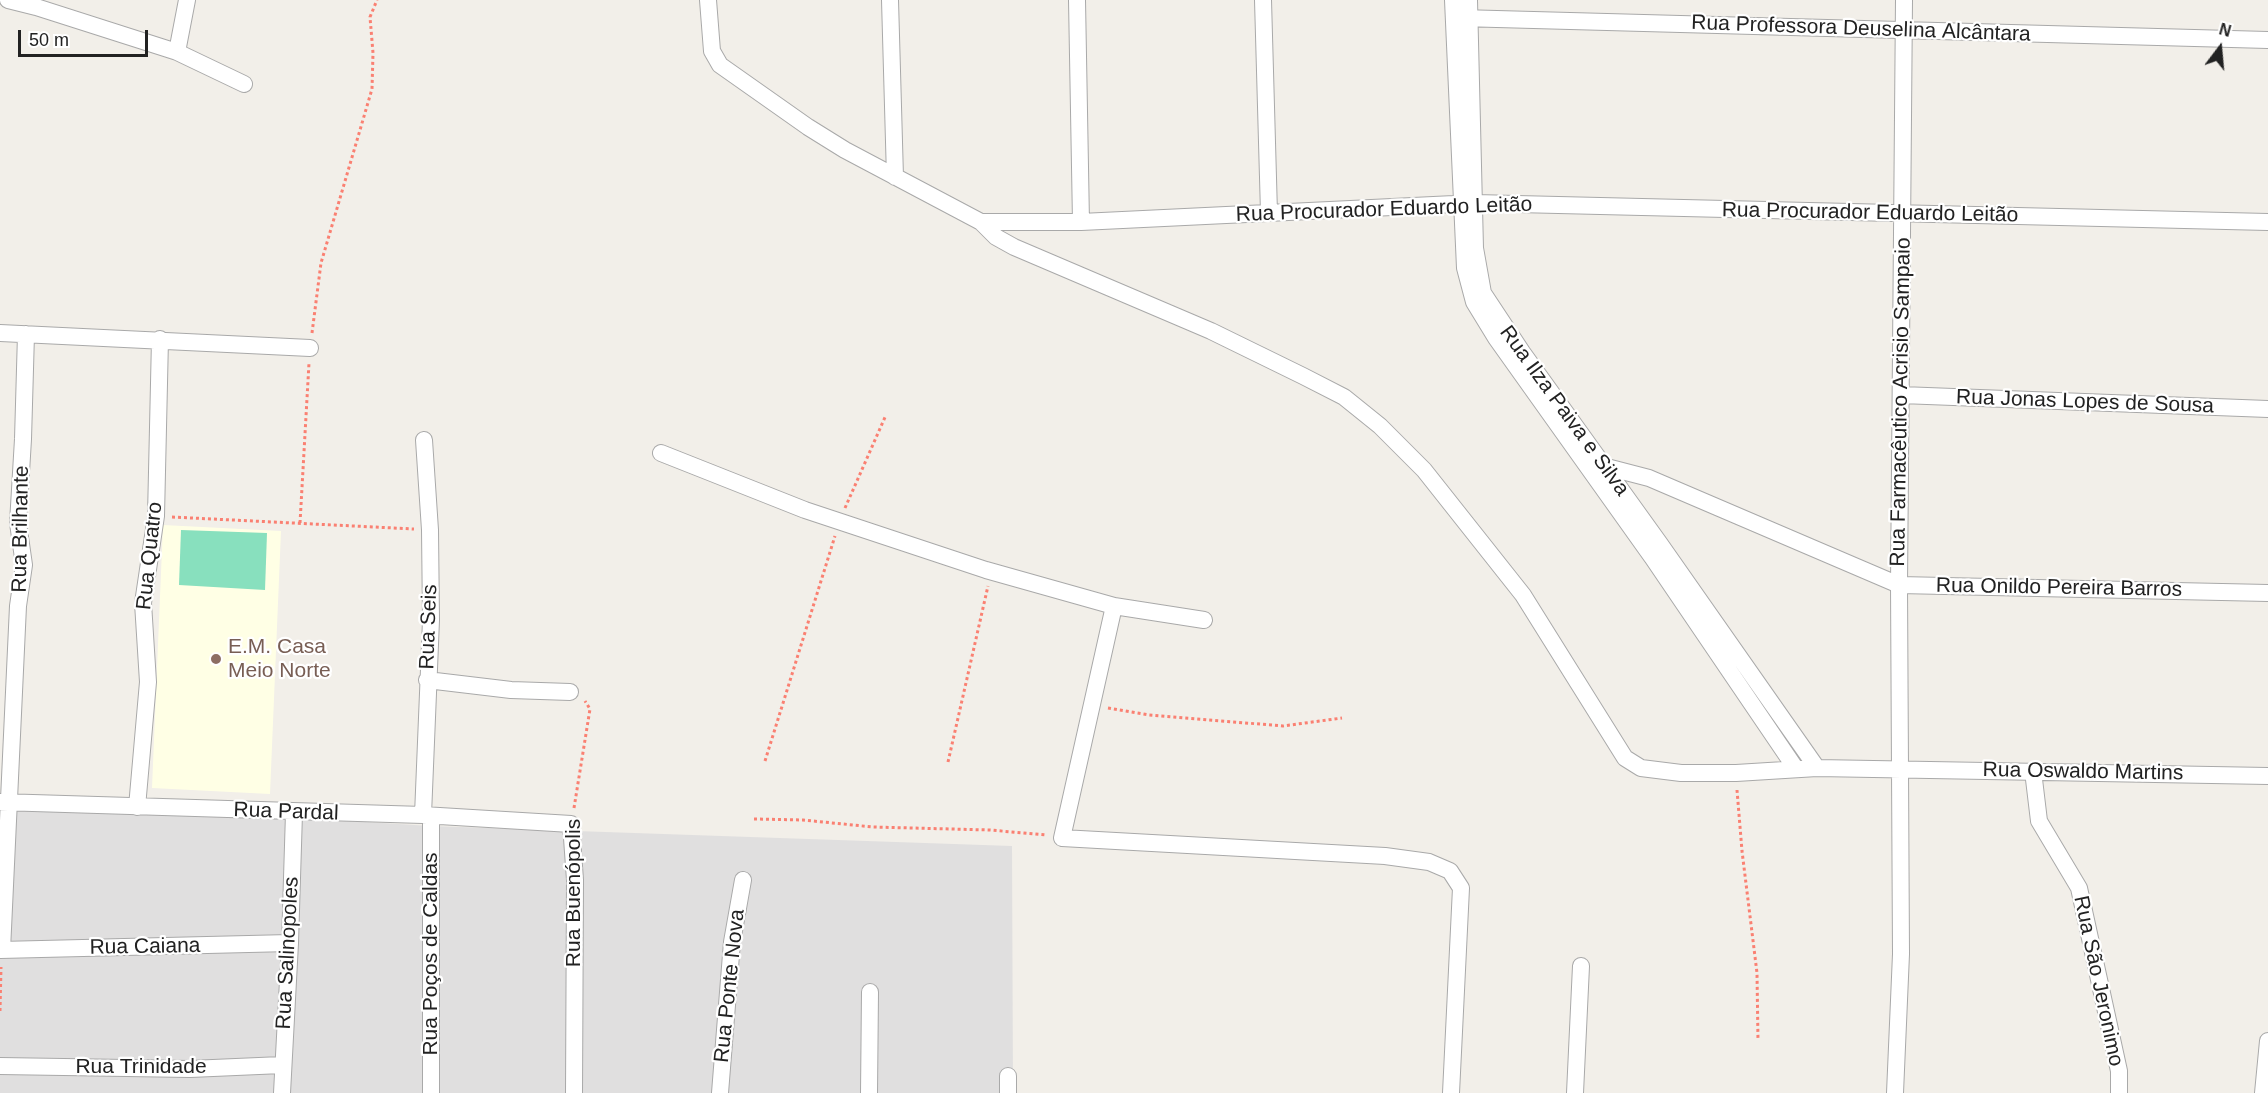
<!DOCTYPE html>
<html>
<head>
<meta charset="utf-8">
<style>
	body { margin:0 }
	#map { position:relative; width:2268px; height:1093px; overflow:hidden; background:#f2efe9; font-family:Helvetica,sans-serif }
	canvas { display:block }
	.north { position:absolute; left:2190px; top:18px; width:60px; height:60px; -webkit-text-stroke:4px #fff; paint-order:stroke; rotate:16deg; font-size:16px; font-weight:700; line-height:24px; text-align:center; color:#222 }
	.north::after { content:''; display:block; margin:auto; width:21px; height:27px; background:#222; clip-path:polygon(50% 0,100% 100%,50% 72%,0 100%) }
	.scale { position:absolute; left:18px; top:30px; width:130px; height:27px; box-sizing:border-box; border:3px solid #222; border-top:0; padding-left:8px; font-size:18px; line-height:21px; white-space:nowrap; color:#222; -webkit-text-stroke:4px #fff; paint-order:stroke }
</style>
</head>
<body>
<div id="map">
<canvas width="2268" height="1093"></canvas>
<div class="north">N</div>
<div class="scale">50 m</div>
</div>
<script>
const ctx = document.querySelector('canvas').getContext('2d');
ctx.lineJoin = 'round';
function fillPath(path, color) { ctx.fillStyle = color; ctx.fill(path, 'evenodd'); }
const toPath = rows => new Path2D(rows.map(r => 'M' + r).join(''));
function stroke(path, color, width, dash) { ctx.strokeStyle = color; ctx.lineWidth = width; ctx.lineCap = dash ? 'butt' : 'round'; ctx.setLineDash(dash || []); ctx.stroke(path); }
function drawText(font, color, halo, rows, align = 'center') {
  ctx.font = font + ' Helvetica,sans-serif'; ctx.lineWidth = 4.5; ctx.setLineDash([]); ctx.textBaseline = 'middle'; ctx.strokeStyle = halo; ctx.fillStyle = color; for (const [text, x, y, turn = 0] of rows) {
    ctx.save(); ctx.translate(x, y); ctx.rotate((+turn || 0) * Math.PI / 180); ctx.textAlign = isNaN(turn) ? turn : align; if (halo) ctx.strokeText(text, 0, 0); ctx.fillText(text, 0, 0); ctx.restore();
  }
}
fillPath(toPath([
	[0,809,302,818,431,826,1012,846,1013,1093,0,1093]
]), '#e0dfdf');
fillPath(toPath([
	[163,525,281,531,270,794,152,788]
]), '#ffffe5');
fillPath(toPath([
	[181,530,267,533,265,590,179,585]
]), '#88e0be');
const street = toPath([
	[8,0,36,7,177,52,244,84],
	[708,0,712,51,720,65,808,127,845,150,981,222,1081,222,1475,203,2268,222],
	[890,0,895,177],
	[1077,0,1081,222],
	[1263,0,1269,213],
	[1453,0,1465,268,1474,302,1496,338,1652,557,1796,769],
	[1469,0,1475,248,1483,293,1522,352,1660,544,1817,768],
	[1460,18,2268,40],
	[177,52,187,0],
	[981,222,996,237,1014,247,1211,331,1303,376,1344,397,1380,426,1424,470,1523,595,1625,758,1641,768,1681,773,1736,773,1817,768,2268,776],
	[0,333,310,348],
	[1901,395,2268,409],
	[661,453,805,510,986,570,1114,606,1204,620],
	[1599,465,1649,478,1899,585,2268,593],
	[1114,606,1062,838,1385,856,1429,862,1450,871,1461,888,1451,1093],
	[427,680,511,690,570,692],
	[2033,771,2039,821,2079,888,2119,1071,2119,1093],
	[0,802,423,815,571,824,575,880,574,1093],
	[137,807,148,682,143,603,156,516,160,339],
	[423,815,431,620,430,530,424,440],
	[431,816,431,1093],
	[0,950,290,943],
	[2,950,18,606,24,565,18,523,23,439,26,334],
	[0,1066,190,1069,282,1065],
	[1008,1076,1008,1093],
	[282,1093,290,943,294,813],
	[720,1093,732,942,743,880],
	[869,1093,870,992],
	[1575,1093,1581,966],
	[1895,1093,1901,954,1899,585,1904,0],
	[2263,1093,2268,1041]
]);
stroke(street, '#a9a9a9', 18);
stroke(toPath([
	[312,333,321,263,372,89,373,53,370,17,377,0],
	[845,508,886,415],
	[172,517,414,529],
	[300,523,309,363],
	[1108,708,1149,715,1283,726,1342,718],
	[765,761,835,536],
	[948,762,988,586],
	[1737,790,1742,851,1757,973,1758,1040],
	[574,808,590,709,585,701],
	[754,819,803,820,873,827,990,830,1046,835],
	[0,1011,1,967]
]), '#fa8072', 3, [3, 3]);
stroke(street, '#fff', 16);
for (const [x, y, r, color] of [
	[216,659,6,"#8d6e63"]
]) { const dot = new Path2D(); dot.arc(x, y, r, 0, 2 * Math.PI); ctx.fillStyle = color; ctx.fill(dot); stroke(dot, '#fff', 2); }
drawText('21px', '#222', '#fff', [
	["Rua Professora Deuselina Alcântara",1861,29,2],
	["Rua Procurador Eduardo Leitão",1384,210,-2],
	["Rua Procurador Eduardo Leitão",1870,213,1],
	["Rua Farmacêutico Acrisio Sampaio",1901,402,-89],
	["Rua Jonas Lopes de Sousa",2085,402,2],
	["Rua Ilza Paiva e Silva",1564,411,54],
	["Rua Brilhante",21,529,-89],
	["Rua Quatro",150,556,-84],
	["Rua Onildo Pereira Barros",2059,588,1],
	["Rua Seis",429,627,-88],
	["Rua Oswaldo Martins",2083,772,1],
	["Rua Pardal",286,812,2],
	["Rua Buenópolis",574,893,-90],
	["Rua Caiana",145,947,-1],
	["Rua Salinopoles",288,953,-87],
	["Rua Poços de Caldas",431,954,-90],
	["Rua São Jeronimo",2098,981,78],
	["Rua Ponte Nova",730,986,-84],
	["Rua Trinidade",141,1067]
]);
drawText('21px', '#785e54', '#fff', [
	["E.M. Casa",228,647],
	["Meio Norte",228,671]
], 'left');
</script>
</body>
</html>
